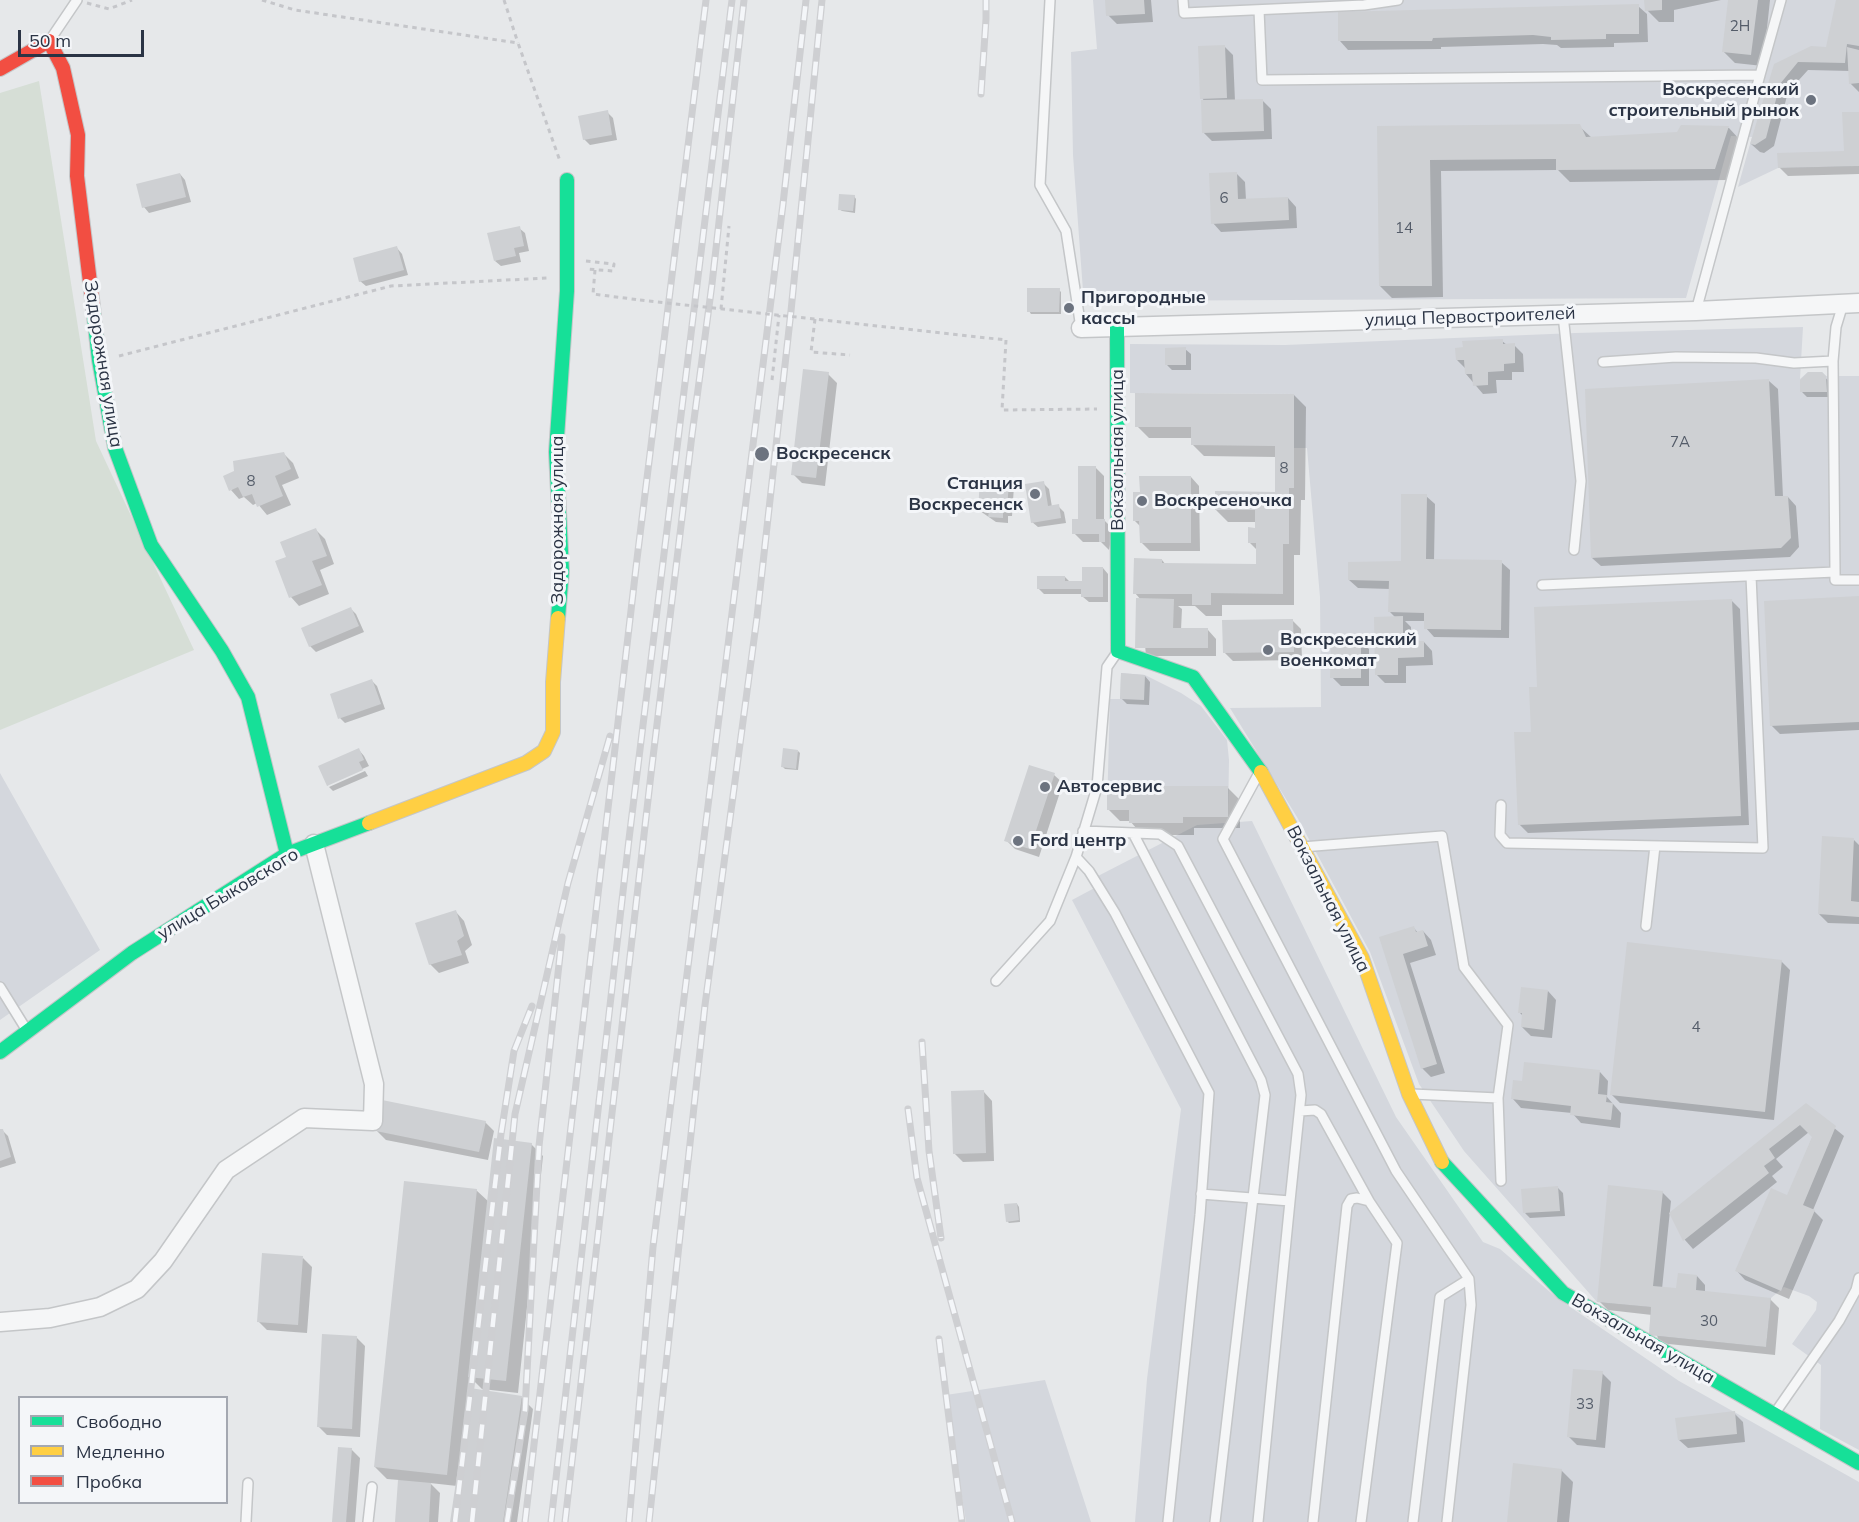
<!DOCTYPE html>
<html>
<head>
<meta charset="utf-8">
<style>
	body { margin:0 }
	#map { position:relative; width:1859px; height:1522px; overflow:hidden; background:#e6e8ea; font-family:Mulish,sans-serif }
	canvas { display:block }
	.legend { position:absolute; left:18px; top:1396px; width:210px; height:108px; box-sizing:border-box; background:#f4f6f9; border:2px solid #a4a8b1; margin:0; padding:8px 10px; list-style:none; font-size:18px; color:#2b3445 }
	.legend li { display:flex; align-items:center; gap:12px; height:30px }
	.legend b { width:30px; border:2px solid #a4a8b1 }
	.scale { position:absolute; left:18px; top:30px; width:126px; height:27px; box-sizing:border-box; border:3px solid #2b3445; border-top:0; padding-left:8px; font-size:18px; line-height:21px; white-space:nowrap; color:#2b3445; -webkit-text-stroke:4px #f4f6f9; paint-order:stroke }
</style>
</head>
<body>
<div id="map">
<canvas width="1859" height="1522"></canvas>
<ul class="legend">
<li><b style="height:8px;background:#16e098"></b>Свободно</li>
<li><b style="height:8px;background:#ffcf43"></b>Медленно</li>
<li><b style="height:8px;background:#f24e42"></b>Пробка</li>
</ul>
<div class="scale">50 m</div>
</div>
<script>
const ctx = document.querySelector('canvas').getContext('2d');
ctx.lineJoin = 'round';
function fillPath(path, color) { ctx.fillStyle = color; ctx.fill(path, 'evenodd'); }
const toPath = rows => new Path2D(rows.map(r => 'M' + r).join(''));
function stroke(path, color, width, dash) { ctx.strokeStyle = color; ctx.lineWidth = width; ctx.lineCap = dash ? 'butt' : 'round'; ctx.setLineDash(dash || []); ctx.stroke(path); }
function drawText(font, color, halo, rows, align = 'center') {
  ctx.font = font + ' Mulish,sans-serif'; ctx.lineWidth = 6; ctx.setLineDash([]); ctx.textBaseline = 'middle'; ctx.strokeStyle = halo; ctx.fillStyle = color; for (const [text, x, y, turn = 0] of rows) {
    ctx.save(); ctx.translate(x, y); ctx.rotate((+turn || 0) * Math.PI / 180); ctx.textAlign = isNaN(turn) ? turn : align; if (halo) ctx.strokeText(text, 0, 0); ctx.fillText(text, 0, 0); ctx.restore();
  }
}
fillPath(toPath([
	[1093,0,1859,0,1859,166,1778,168,1738,187,1752,137,1731,136,1686,298,1092,301,1083,291,1073,155,1071,52,1097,49],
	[1803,327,1800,379,1808,372,1822,372,1826,376,1859,376,1859,1450,1820,1429,1821,1365,1792,1344,1816,1310,1817,1302,1809,1296,1784,1287,1771,1298,1766,1347,1649,1335,1651,1307,1597,1302,1464,1151,1419,1084,1370,952,1297,817,1230,708,1321,707,1320,597,1307,448,1294,448,1294,394,1130,393,1130,344,1285,345,1575,333],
	[1121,673,1145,675,1181,693,1201,706,1227,740,1229,760,1228,817,1183,817,1183,823,1129,823,1129,810,1107,810,1110,699,1120,699],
	[0,773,100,950,0,1020],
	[1252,821,1396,1117,1483,1242,1500,1249,1557,1298,1679,1381,1859,1482,1859,1522,1135,1522,1147,1379,1181,1109,1072,900,1102,884,1098,876,1197,825],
	[1045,1380,1091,1522,966,1522,946,1395]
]), '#d4d7dd');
fillPath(toPath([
	[39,81,96,441,194,650,0,730,0,93]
]), '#d6ded6');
fillPath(toPath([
	[1107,0,1151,0,1153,22,1117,24,1108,15],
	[1646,0,1721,0,1674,10,1674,22,1659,22,1647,10],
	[1729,0,1770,0,1763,66,1735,63,1723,51],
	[1837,0,1859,0,1859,92,1850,83,1850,71,1808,70,1788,92,1774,146,1764,153,1760,152,1751,144,1775,65,1827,49],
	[1638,6,1647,14,1648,42,1614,43,1614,47,1561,48,1557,45,1543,44,1441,47,1441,49,1348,50,1340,41],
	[1224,46,1233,55,1235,101,1262,100,1271,109,1272,139,1212,141,1203,132,1205,102,1202,98],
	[607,112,613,118,617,140,590,145,584,139],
	[1859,114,1859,174,1788,176,1779,167,1845,152],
	[1579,126,1592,138,1678,134,1682,126,1729,128,1740,140,1727,180,1570,182,1558,170,1441,171,1443,297,1392,298,1380,286,1378,127],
	[1236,173,1245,182,1246,200,1288,198,1296,207,1297,228,1221,232,1213,223],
	[180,174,185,180,191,202,149,213,144,207],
	[854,196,856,199,855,213,842,211,839,209],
	[519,228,525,233,529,251,519,253,521,262,501,266,495,261],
	[397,248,402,254,408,275,366,286,360,281],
	[1059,290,1061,292,1061,314,1031,314,1029,311],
	[1502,341,1507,345,1514,345,1523,354,1524,372,1512,372,1512,380,1496,380,1497,393,1483,394,1466,374,1466,369,1457,360],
	[1185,349,1191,354,1191,370,1172,370,1167,365],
	[828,374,837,383,825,486,802,483,793,474],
	[1821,374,1831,383,1832,397,1807,397,1802,392],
	[1769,381,1778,389,1783,497,1788,497,1796,506,1799,547,1790,557,1601,566,1592,558],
	[1294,395,1306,407,1305,500,1301,500,1300,555,1294,555,1294,605,1222,605,1222,616,1206,616,1195,606,1178,606,1182,609,1181,630,1208,630,1216,639,1216,656,1146,656,1141,600,1135,593,1162,560,1166,565,1258,566,1258,551,1250,543,1256,529,1256,522,1228,522,1216,510,1276,493,1276,457,1204,456,1192,444,1192,438,1149,438,1137,426],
	[284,454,293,463,299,478,282,485,291,505,267,515,257,503,253,505,244,497,239,499,231,490],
	[1095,467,1104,476,1104,520,1113,529,1109,550,1101,542,1083,542,1074,533,1080,520],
	[1191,477,1199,486,1200,551,1150,551,1141,542,1141,527,1134,520,1141,493],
	[1008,480,1014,486,1012,516,1008,516,1008,523,996,522,980,511],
	[1043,483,1049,489,1052,507,1058,506,1064,512,1066,523,1038,527,1032,522],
	[1426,496,1435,504,1434,561,1501,562,1510,570,1509,638,1434,637,1426,628,1426,621,1405,621,1411,627,1411,643,1424,642,1432,651,1433,665,1406,666,1406,683,1385,683,1376,674,1396,618,1390,612,1390,589,1358,588,1349,580,1402,563],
	[316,530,325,539,334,564,320,570,329,594,299,606,291,597,288,558],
	[1103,568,1108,574,1108,602,1089,602,1083,597,1083,594,1044,594,1038,588,1065,577,1070,582,1083,582],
	[1859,598,1859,730,1780,734,1771,725],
	[1731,600,1740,609,1749,825,1528,833,1519,824,1532,733],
	[351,609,356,614,364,632,316,652,310,646],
	[1292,620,1301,629,1302,660,1233,661,1224,652],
	[1361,641,1369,649,1369,686,1341,686,1332,677],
	[1145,676,1150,682,1149,705,1127,704,1121,698],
	[372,681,377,686,385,709,345,723,340,718],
	[359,750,364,756,369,766,328,784,328,786,320,767],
	[798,751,800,753,798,770,785,769,783,767],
	[365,771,368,776,333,791,329,787],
	[1054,775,1063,783,1039,857,1015,849,1006,840],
	[1228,788,1240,800,1240,828,1194,828,1194,835,1142,835,1130,821,1120,821,1108,809],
	[1854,840,1859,845,1859,924,1828,923,1819,914],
	[456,912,464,921,472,945,465,951,469,963,439,973,430,964],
	[1414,928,1418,933,1423,931,1431,940,1436,955,1410,963,1445,1073,1431,1077,1422,1068,1381,938],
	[1781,961,1790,970,1774,1120,1620,1103,1611,1094],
	[1548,991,1556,1000,1552,1038,1531,1036,1522,1027,1523,1016,1519,1012],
	[1600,1072,1608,1081,1607,1097,1621,1113,1620,1128,1581,1123,1572,1113,1521,1108,1513,1099],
	[984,1092,992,1101,994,1161,963,1162,954,1153],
	[1806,1105,1844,1136,1813,1210,1823,1220,1789,1299,1745,1280,1737,1271,1788,1197,1813,1136,1809,1132,1776,1159,1783,1167,1772,1176,1777,1182,1693,1249,1685,1240,1671,1213],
	[485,1122,494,1131,488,1160,386,1140,377,1131],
	[2,1130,8,1136,16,1163,0,1168,0,1131],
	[531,1144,543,1156,518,1393,482,1389,470,1377,469,1390,521,1397,533,1409,517,1522,452,1522,457,1486,430,1483,440,1493,438,1522,396,1522,399,1480,387,1479,375,1467,476,1190,489,1202],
	[1558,1188,1563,1193,1565,1216,1530,1218,1525,1213],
	[1662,1192,1671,1201,1662,1289,1678,1290,1697,1276,1705,1285,1705,1293,1770,1299,1779,1308,1775,1355,1659,1343,1652,1315,1608,1310,1599,1301],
	[1017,1204,1019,1207,1020,1222,1009,1223,1007,1221],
	[303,1258,312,1267,307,1333,267,1330,258,1321],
	[356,1337,365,1346,360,1437,327,1435,318,1426],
	[1602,1373,1611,1382,1605,1448,1577,1445,1569,1437],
	[1734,1413,1743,1422,1745,1442,1688,1448,1679,1440],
	[351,1449,360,1458,355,1522,334,1522],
	[1561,1470,1573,1482,1569,1522,1508,1522]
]), '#0003');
fillPath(toPath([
	[1105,0,1144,0,1145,14,1106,16],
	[1644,0,1662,0,1662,10,1645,11],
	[1728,0,1758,0,1751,55,1722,52],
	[1836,0,1859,0,1859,46,1847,44,1845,63,1798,62,1780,84,1766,138,1755,145,1750,144,1774,64,1811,46,1826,47],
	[1639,4,1639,34,1606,34,1606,39,1551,40,1551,37,1533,35,1433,38,1432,41,1338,41,1338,12],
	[1225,45,1227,98,1200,99,1198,46],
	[1847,47,1859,50,1859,83,1849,84],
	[1263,99,1264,131,1202,133,1201,100],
	[608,110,612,135,583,140,578,116],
	[1842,112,1859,112,1859,166,1778,168,1777,153,1844,151],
	[1580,124,1586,137,1677,132,1681,125,1729,126,1715,169,1556,170,1556,159,1430,160,1432,286,1379,286,1377,126],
	[1237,172,1238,199,1288,197,1289,220,1211,224,1209,173],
	[180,173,186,197,142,208,136,184],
	[839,194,855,195,853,211,838,210],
	[520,226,524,246,514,248,516,256,494,261,487,233],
	[397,246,404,270,359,282,353,258],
	[1027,288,1060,288,1059,312,1027,312],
	[1503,339,1503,344,1515,343,1515,363,1504,364,1504,371,1488,372,1488,385,1473,386,1472,374,1465,374,1464,360,1456,360,1455,348,1463,347,1462,341],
	[1186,347,1186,365,1165,365,1165,348],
	[803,369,829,372,816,478,791,475],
	[1808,372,1822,372,1826,376,1827,392,1800,392,1800,380],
	[1769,379,1775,496,1788,496,1791,538,1781,548,1591,558,1585,389],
	[1135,393,1294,394,1294,488,1289,488,1289,544,1283,544,1283,594,1211,593,1211,605,1192,605,1192,594,1133,594,1134,558,1162,559,1162,563,1256,564,1256,543,1248,543,1248,527,1255,528,1255,510,1215,510,1215,491,1275,492,1275,446,1191,445,1191,427,1135,427],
	[284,452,291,469,275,476,283,496,257,507,252,494,243,497,238,487,229,491,223,476,234,471,233,461],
	[1078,466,1096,466,1096,519,1105,519,1105,542,1099,542,1099,534,1072,534,1072,519,1078,519],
	[1139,476,1191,476,1191,543,1140,543,1139,521,1133,521,1133,492,1140,492],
	[980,477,1009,479,1007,512,1003,511,1003,518,988,517,989,512,978,512],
	[1044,481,1048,506,1059,504,1061,518,1031,523,1025,484],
	[1401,494,1427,494,1426,559,1502,560,1501,630,1424,629,1424,613,1388,612,1389,581,1348,580,1348,562,1401,561],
	[316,528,327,556,312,561,322,585,289,598,275,561,286,557,280,542],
	[1082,567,1103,567,1103,597,1081,597,1081,589,1037,589,1037,576,1065,576,1065,581,1082,581],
	[1859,596,1859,722,1770,726,1764,601],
	[1136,598,1174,599,1173,628,1208,628,1208,648,1135,648],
	[1732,599,1741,816,1518,825,1514,732,1531,732,1529,687,1537,687,1534,607],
	[351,607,359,626,309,647,301,628],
	[1403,616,1403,641,1424,641,1424,657,1398,658,1398,675,1375,675,1374,617],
	[1293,619,1294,652,1223,653,1222,620],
	[1331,639,1361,639,1361,678,1330,678],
	[1121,673,1145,675,1144,700,1120,699],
	[372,679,381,704,338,719,330,694],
	[359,748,364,760,359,762,363,770,327,786,318,766],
	[783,748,798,750,796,769,781,767],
	[1029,765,1055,773,1030,849,1004,841],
	[1107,786,1228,786,1228,817,1183,817,1183,823,1129,823,1129,810,1107,810],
	[1822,836,1854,838,1851,901,1859,902,1859,917,1818,914],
	[456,910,464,936,457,941,462,955,429,965,415,923],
	[1414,926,1416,932,1423,930,1428,946,1403,954,1437,1064,1421,1069,1379,937],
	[1627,942,1782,960,1765,1112,1610,1095],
	[1521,987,1548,990,1544,1030,1521,1027,1522,1013,1518,1013],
	[1524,1062,1600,1070,1598,1094,1607,1095,1606,1102,1613,1103,1611,1120,1570,1115,1571,1106,1511,1099,1513,1080,1522,1081],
	[984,1090,986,1153,953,1154,951,1091],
	[382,1100,486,1121,479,1152,376,1131],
	[1806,1103,1836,1126,1803,1205,1815,1210,1781,1291,1735,1271,1771,1188,1787,1195,1812,1137,1800,1125,1769,1149,1775,1158,1764,1166,1769,1173,1683,1241,1669,1213],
	[0,1129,3,1129,11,1157,0,1161],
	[494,1138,532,1143,506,1381,468,1377],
	[404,1181,477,1189,447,1475,374,1467],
	[1608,1185,1663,1191,1653,1286,1676,1288,1678,1273,1697,1275,1696,1290,1771,1298,1766,1347,1649,1335,1651,1307,1597,1302],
	[1558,1186,1560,1211,1523,1213,1521,1189],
	[1017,1203,1019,1220,1006,1222,1004,1204],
	[262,1253,303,1256,298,1325,257,1322],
	[322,1334,357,1336,352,1429,317,1427],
	[1573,1369,1603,1371,1596,1440,1567,1437],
	[470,1388,522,1396,503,1522,450,1522],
	[1735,1411,1737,1434,1678,1440,1675,1418],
	[338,1447,352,1448,346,1522,332,1522],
	[1513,1463,1562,1469,1557,1522,1507,1522],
	[398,1480,431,1483,429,1522,395,1522]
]), '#ced0d3');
const lane = toPath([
	[1050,0,1040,185,1066,231,1081,328],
	[1183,0,1184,13,1364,5,1398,0],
	[1259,10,1262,80,1760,75,1696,311],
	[50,40,77,0],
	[1760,75,1781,0],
	[1563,315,1581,481,1574,550],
	[1603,362,1676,357,1756,358,1794,363,1833,361],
	[1835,572,1835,580,1859,580],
	[1542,585,1835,572,1833,361,1836,327,1843,304],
	[1259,773,1223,839,1396,1171,1469,1279,1440,1297,1413,1522],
	[1501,805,1500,835,1507,843,1763,848,1751,576],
	[1083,831,1160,834,1178,846,1298,1074,1301,1095,1290,1201,1201,1194],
	[1133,833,1261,1080,1265,1095,1215,1522],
	[1302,847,1442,836,1464,967,1508,1025,1498,1098,1412,1094],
	[1076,857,1089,871,1115,913,1209,1093,1200,1215,1168,1522],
	[1646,926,1655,846],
	[996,981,1050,921,1076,857,1097,787,1107,667,1118,651],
	[0,987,26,1029],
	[1498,1098,1501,1181],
	[1300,1111,1315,1110,1321,1114,1369,1201],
	[1775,1413,1839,1321,1856,1290,1859,1278],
	[246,1522,248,1483],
	[368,1522,372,1487],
	[1258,1522,1290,1201],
	[1313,1522,1347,1206,1351,1199,1357,1198,1369,1201,1397,1243,1361,1522],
	[1447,1522,1471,1305,1469,1279]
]);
const street = toPath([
	[1081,328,1696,311,1859,303],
	[0,1322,50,1318,100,1307,137,1289,163,1261,226,1170,304,1118,373,1121,374,1084,314,844]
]);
const fast = toPath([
	[93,307,99,360,115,448,151,545,222,651,248,697,287,854],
	[1117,327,1118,651,1193,677,1261,772],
	[558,618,562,571,556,452,567,291,567,180],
	[0,1052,132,953,287,854,369,823],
	[1442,1162,1563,1293,1859,1463]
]);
const slow = toPath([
	[1261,772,1362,958,1409,1094,1442,1162],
	[369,823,526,763,544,751,553,732,553,682,558,618]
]);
const jam = toPath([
	[0,69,49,41,63,68,78,135,77,176,93,307]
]);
stroke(lane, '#c4c6c8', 12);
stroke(street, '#c4c6c8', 21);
stroke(fast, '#c4c6c8', 16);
stroke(slow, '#c4c6c8', 16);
stroke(jam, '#c4c6c8', 16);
stroke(toPath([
	[262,0,295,10,518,43,560,161],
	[504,0,518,43],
	[87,3,109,9,132,0],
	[586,261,614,264,613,271,587,269],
	[595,270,593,294,640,300],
	[721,309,729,226],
	[815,319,811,352,850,355],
	[1006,340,1002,410,1097,409],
	[119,356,391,286,547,278],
	[772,380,779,315]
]), '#c5c6ca', 3, [4.5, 4.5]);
stroke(lane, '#f5f6f7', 9);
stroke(street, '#f5f6f7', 18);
stroke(fast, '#16e098', 14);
stroke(slow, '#ffcf43', 14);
stroke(jam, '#f24e42', 14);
const rail = toPath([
	[981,94,986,19,986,0],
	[922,1042,929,1151,941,1238],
	[908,1109,917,1178,1012,1522],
	[939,1339,962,1522],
	[455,1522,501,1134,514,1051,532,1006],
	[472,1522,515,1114,568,883,610,736],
	[507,1522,525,1410,539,1146,562,937],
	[525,1522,637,559,706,0],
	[551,1522,629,839,732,0],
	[565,1522,651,774,692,435,712,284,744,0],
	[629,1522,653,1247,783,204,806,0],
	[649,1522,705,1005,757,617,791,311,822,0]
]);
stroke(rail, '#cecfd2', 7);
stroke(rail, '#f4f6f9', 4.5, [14]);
stroke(toPath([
	[640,300,1006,340]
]), '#c5c6ca', 3, [4.5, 4.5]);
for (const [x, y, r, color] of [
	[1811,100,6,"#6c737f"],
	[1069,308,6,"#6c737f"],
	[762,454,8,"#6c737f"],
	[1035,494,6,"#6c737f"],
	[1142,501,6,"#6c737f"],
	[1268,650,6,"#6c737f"],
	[1045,787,6,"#6c737f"],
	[1018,841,6,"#6c737f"]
]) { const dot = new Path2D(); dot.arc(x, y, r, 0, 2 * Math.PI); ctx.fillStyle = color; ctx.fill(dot); stroke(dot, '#f4f6f9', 2); }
drawText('15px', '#545c69', null, [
	["2Н",1740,26],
	["6",1224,198],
	["14",1404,228],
	["7А",1680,442],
	["8",1284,468],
	["8",251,481],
	["4",1696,1027],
	["30",1709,1321],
	["33",1585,1404]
]);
drawText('bold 18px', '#2b3445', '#f4f6f9', [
	["Воскресенский",1799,90,"right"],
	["строительный рынок",1799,111,"right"],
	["Пригородные",1081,298],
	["кассы",1081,319],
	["Воскресенск",776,454],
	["Станция",1023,484,"right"],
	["Воскресенск",1023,505,"right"],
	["Воскресеночка",1154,501],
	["Воскресенский",1280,640],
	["военкомат",1280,661],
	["Автосервис",1057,787],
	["Ford центр",1030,841]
], 'left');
drawText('18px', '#2b3445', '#f4f6f9', [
	["улица Первостроителей",1470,317,-2],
	["Задорожная улица",103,364,81],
	["Вокзальная улица",1118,450,-90],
	["Задорожная улица",558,520,-90],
	["улица Быковского",228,894,-31],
	["Вокзальная улица",1328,899,63],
	["Вокзальная улица",1643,1339,30]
]);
</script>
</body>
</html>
